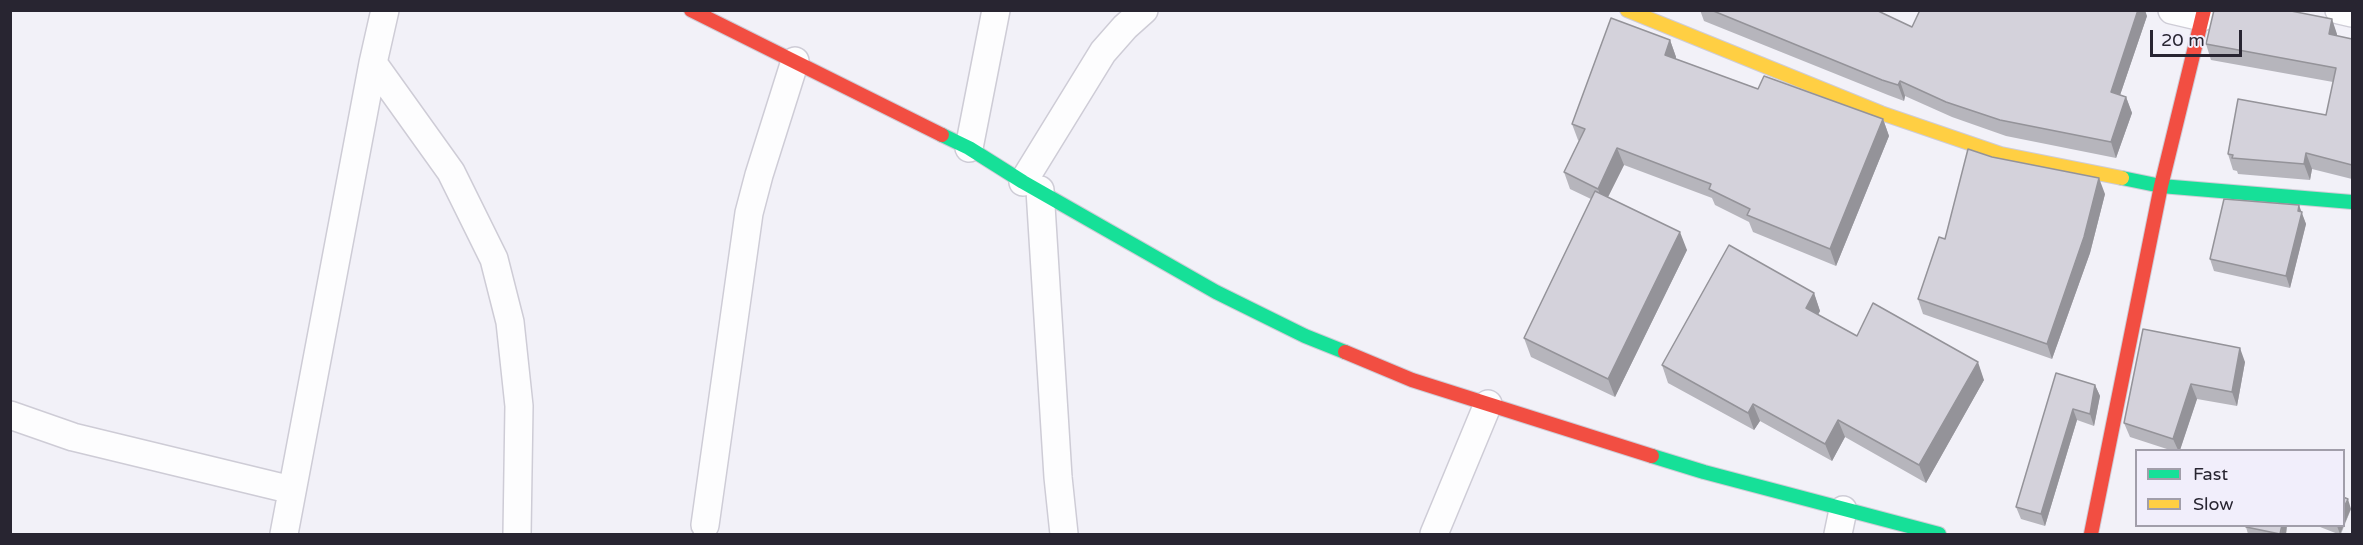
<!DOCTYPE html>
<html>
<head>
<meta charset="utf-8">
<style>
	body { margin:0 }
	#map { position:relative; width:2363px; height:545px; overflow:hidden; background:#f2f1f8; font-family:"Varela Round",sans-serif }
	canvas { display:block }
	.frame { position:absolute; inset:0; border:12px solid #282531; pointer-events:none }
	.legend { position:absolute; left:2135px; top:449px; width:210px; height:78px; box-sizing:border-box; background:#f1eefb; border:2px solid #a19eaa; margin:0; padding:8px 10px; list-style:none; font-size:18px; color:#282531 }
	.legend li { display:flex; align-items:center; gap:12px; height:30px }
	.legend b { width:30px; border:2px solid #a19eaa }
	.scale { position:absolute; left:2150px; top:30px; width:92px; height:27px; box-sizing:border-box; border:3px solid #282531; border-top:0; padding-left:8px; font-size:18px; line-height:21px; white-space:nowrap; color:#282531; -webkit-text-stroke:4px #f1eefb; paint-order:stroke }
</style>
</head>
<body>
<div id="map">
<canvas width="2363" height="545"></canvas>
<div class="frame"></div>
<ul class="legend">
<li><b style="height:8px;background:#16e098"></b>Fast</li>
<li><b style="height:8px;background:#ffcf43"></b>Slow</li>
</ul>
<div class="scale">20 m</div>
</div>
<script>
const ctx = document.querySelector('canvas').getContext('2d');
ctx.lineJoin = 'round';
const toPath = rows => new Path2D(rows.map(r => 'M' + r).join(''));
function stroke(path, color, width, dash) { ctx.strokeStyle = color; ctx.lineWidth = width; ctx.lineCap = dash ? 'butt' : 'round'; ctx.setLineDash(dash || []); ctx.stroke(path); }
function fillPath(path, color) { ctx.fillStyle = color; ctx.fill(path, 'evenodd'); }
const street = toPath([
	[2172,10,2202,17],
	[2339,10,2352,13],
	[373,63,451,172,494,259,510,322,519,406,517,534],
	[969,148,996,10],
	[1023,182,1103,52,1125,27,1144,10],
	[1040,190,1058,477,1064,534],
	[10,415,73,437,292,490],
	[705,525,749,213,759,175,795,61],
	[284,534,373,63,385,10],
	[1434,534,1488,404],
	[1838,534,1843,510]
]);
const fast = toPath([
	[942,135,969,148,1023,182,1216,292,1305,336,1345,352],
	[2122,178,2161,186,2352,202],
	[1652,456,1704,472,1939,534]
]);
const slow = toPath([
	[1627,10,1881,113,2001,154,2122,178]
]);
const jam = toPath([
	[691,10,942,135],
	[1345,352,1412,380,1652,456],
	[2091,534,2161,186,2204,10]
]);
stroke(street, '#ceccd6', 30);
stroke(fast, '#ceccd6', 16);
stroke(slow, '#ceccd6', 16);
stroke(jam, '#ceccd6', 16);
stroke(street, '#fdfdfe', 27);
stroke(fast, '#16e098', 14);
stroke(slow, '#ffcf43', 14);
stroke(jam, '#f24e42', 14);
fillPath(toPath([
	[1700,10,1876,10,1912,27,2147,16,2120,95,2126,97,2132,113,2116,158,2006,136,1952,117,1905,96,1904,101,1888,95,1704,21],
	[2337,34,2337,36,2352,39,2352,179,2312,169,2310,180,2238,174,2237,171,2233,170,2228,154,2326,115,2333,82,2211,60,2206,44],
	[1670,40,1676,57,1676,59,1758,89,1883,119,1889,136,1836,266,1753,232,1749,222,1715,205,1712,198,1624,165,1608,197,1687,250,1615,397,1531,357,1524,338,1591,199,1570,189,1564,172,1579,141,1578,140,1572,124],
	[2105,194,2090,253,2052,359,1923,314,1918,299,1945,239],
	[2301,212,2306,224,2290,288,2214,271,2210,259],
	[1814,293,1820,311,1818,315,1857,336,1984,380,1926,483,1845,437,1832,461,1760,421,1754,430,1668,383,1662,365],
	[2143,329,2245,362,2237,406,2197,399,2180,450,2170,450,2130,437,2124,423],
	[2056,373,2095,385,2100,396,2094,426,2077,420,2045,526,2021,519,2016,507],
	[2351,509,2341,534,2338,534,2315,525,2343,525],
	[2287,525,2286,534,2248,534,2246,527]
]), '#b6b5bc');
fillPath(toPath([
	[2138,10,2145,10,2147,16,2116,107,2111,92],
	[2332,19,2337,34,2335,50,2329,34],
	[1670,40,1676,57,1671,72,1665,55],
	[1900,81,1905,96,1904,101,1898,85],
	[2126,97,2132,113,2116,158,2111,142],
	[1883,119,1889,136,1836,266,1830,249],
	[1617,148,1624,165,1604,205,1598,189],
	[2306,153,2312,169,2310,180,2304,164],
	[2099,178,2105,194,2090,253,2052,359,2047,344],
	[2299,205,2306,224,2290,288,2286,276],
	[1680,232,1687,250,1615,397,1608,379],
	[1814,293,1820,311,1812,325,1806,308],
	[2240,348,2245,362,2237,406,2232,392],
	[1978,362,1984,380,1926,483,1919,465],
	[2191,384,2197,399,2180,450,2178,450,2173,439],
	[2095,385,2100,396,2094,426,2090,414],
	[1753,404,1760,421,1754,430,1748,413],
	[2073,409,2077,420,2045,526,2041,514],
	[1838,420,1845,437,1832,461,1825,444],
	[2348,499,2351,509,2340,534,2337,526,2343,525,2343,509],
	[2282,525,2287,525,2286,534,2281,534]
]), '#949399');
const building = toPath([
	[1711,10,1876,10,1912,27,1920,10,2138,10,2111,92,2126,97,2111,142,2000,120,1946,102,1900,81,1898,85,1882,80,1711,10],
	[2214,10,2286,10,2332,19,2329,34,2352,39,2352,165,2306,153,2304,164,2232,158,2233,155,2228,154,2238,99,2326,115,2336,68,2206,44,2214,10],
	[1611,18,1670,40,1665,55,1758,89,1764,76,1883,119,1830,249,1747,215,1750,209,1709,189,1711,184,1617,148,1598,189,1564,172,1585,129,1572,124,1611,18],
	[1968,149,1992,157,2099,178,2084,237,2047,344,1918,299,1939,237,1945,239,1968,149],
	[1595,191,1680,232,1608,379,1524,338,1595,191],
	[2224,199,2299,205,2298,211,2302,212,2286,276,2210,259,2224,199],
	[1729,245,1814,293,1806,308,1857,336,1873,303,1978,362,1919,465,1838,420,1825,444,1753,404,1748,413,1662,365,1729,245],
	[2143,329,2240,348,2232,392,2191,384,2173,439,2124,423,2143,329],
	[2056,373,2095,385,2090,414,2073,409,2041,514,2016,507,2056,373],
	[2343,497,2348,499,2343,509,2343,497],
	[2246,525,2282,525,2280,534,2246,527,2246,525]
]);
fillPath(building, '#d4d2db');
stroke(building, '#949399', 1.5);
</script>
</body>
</html>
